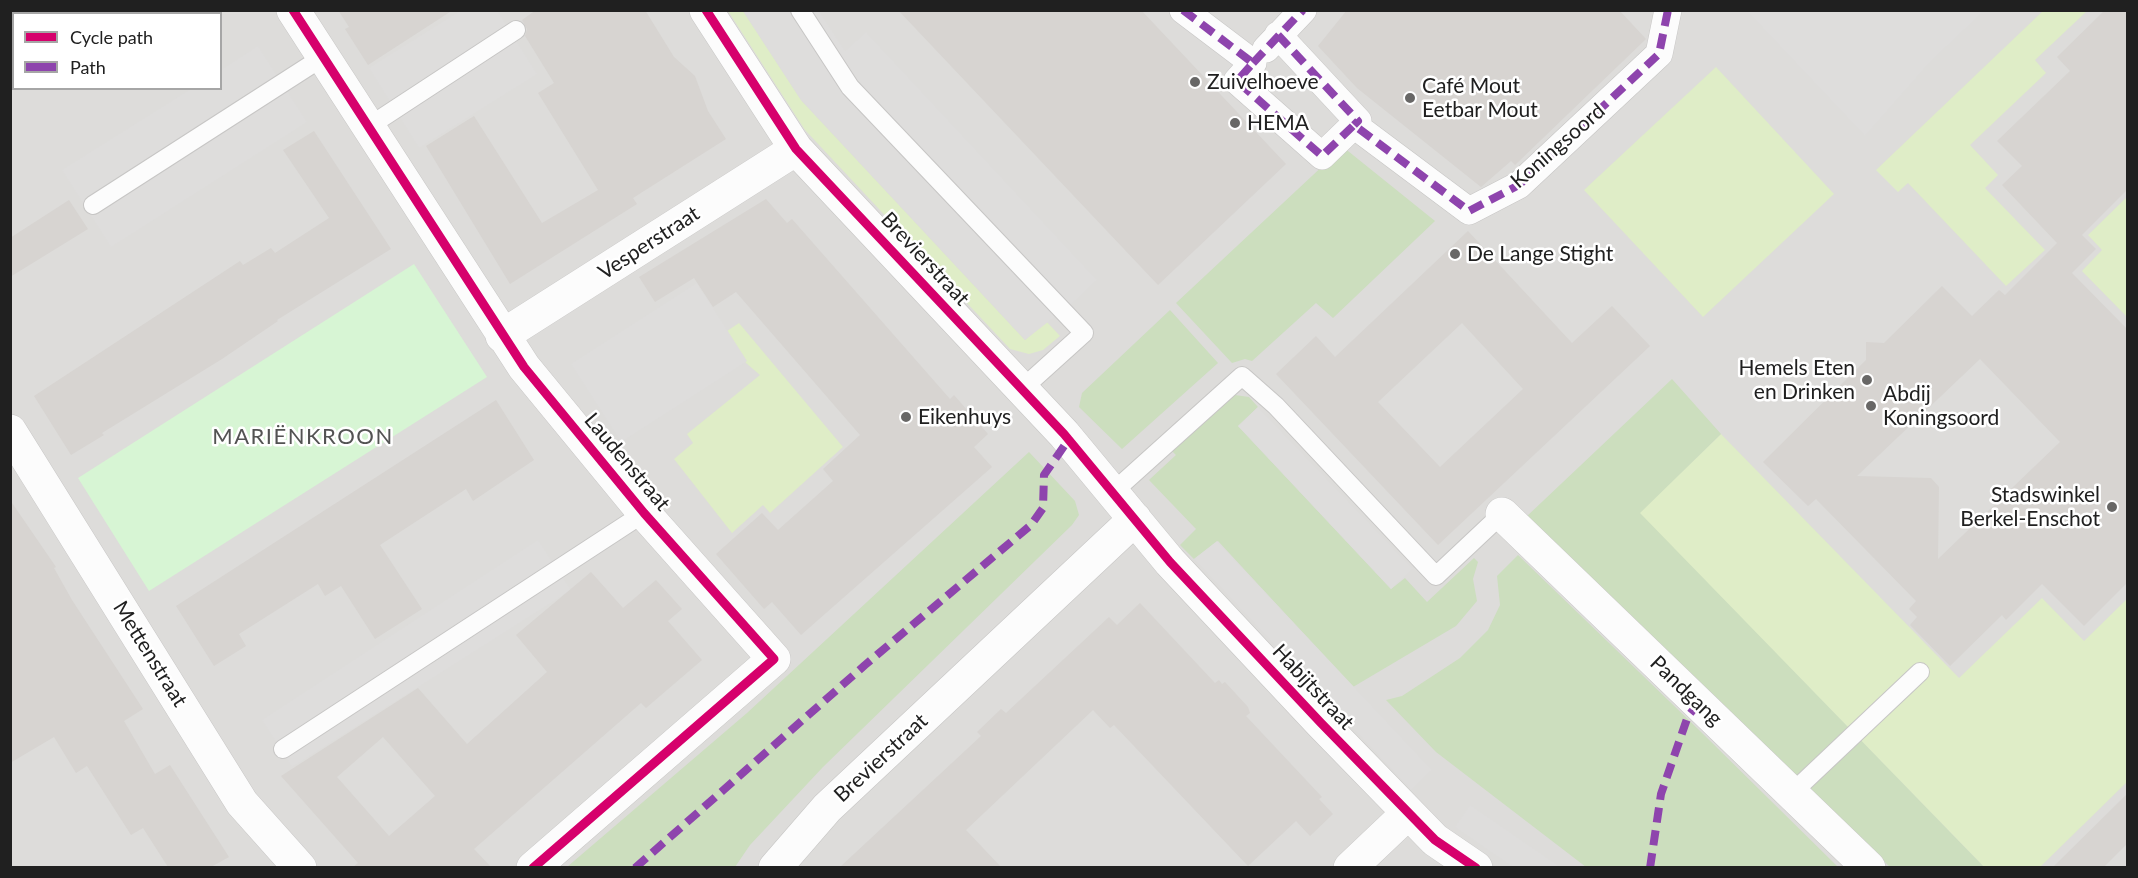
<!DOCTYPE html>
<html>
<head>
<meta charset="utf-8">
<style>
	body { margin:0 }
	#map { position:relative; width:2138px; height:878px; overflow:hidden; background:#eeece9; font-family:Lato,sans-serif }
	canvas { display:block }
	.frame { position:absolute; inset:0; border:12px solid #202020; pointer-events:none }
	.legend { position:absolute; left:12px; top:12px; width:210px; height:78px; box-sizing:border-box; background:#fff; border:2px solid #a6a6a6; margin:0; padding:8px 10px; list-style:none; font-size:18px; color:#202020 }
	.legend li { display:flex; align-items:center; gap:12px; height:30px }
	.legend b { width:30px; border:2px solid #a6a6a6 }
</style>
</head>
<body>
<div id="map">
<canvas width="2138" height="878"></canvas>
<div class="frame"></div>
<ul class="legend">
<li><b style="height:8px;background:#d6006c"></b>Cycle path</li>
<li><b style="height:8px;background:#8e44ad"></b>Path</li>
</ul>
</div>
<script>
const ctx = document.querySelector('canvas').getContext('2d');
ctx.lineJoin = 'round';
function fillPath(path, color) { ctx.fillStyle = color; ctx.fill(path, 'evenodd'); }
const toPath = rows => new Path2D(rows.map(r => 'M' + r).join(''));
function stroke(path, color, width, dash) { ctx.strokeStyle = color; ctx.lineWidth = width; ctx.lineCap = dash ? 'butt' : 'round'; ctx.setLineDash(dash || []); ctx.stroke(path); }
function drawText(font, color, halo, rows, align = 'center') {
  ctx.font = font + ' Lato,sans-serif'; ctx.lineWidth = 5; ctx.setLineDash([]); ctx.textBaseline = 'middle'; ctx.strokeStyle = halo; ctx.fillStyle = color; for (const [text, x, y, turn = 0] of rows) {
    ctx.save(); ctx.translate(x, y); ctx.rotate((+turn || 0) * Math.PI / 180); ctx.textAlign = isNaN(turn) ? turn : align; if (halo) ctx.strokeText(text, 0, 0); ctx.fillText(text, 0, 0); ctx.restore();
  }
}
fillPath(toPath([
	[11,11,2127,11,2127,867,11,867],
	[14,14,220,14,220,88,14,88]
]), '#dddcda');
fillPath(toPath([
	[2044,10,2087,11,2035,60,2046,73,1970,145,1998,175,1985,188,2045,250,2006,286,1908,183,1898,192,1876,170],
	[728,11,743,11,801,100,1025,340,1046,321,1060,336,1043,350,1029,354,1010,349,805,130],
	[1716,67,1834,194,1703,317,1584,190],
	[2127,197,2127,317,2082,271,2102,250,2088,235],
	[739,323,843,447,770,513,763,505,732,533,674,459,693,443,687,434,760,375,746,363,727,331],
	[1721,434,1959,678,2042,598,2084,641,2127,599,2127,782,2040,867,1984,867,1639,513]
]), '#dfedc7');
fillPath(toPath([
	[1343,147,1435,221,1333,318,1316,303,1252,361,1245,359,1232,363,1176,303],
	[1170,310,1218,363,1122,449,1079,407,1082,393],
	[1672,379,1721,434,1640,513,1984,867,1890,867,1525,518],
	[1235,395,1249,397,1258,407,1238,426,1391,589,1405,578,1427,602,1474,558,1478,562,1473,579,1477,601,1456,626,1353,687,1218,541,1194,559,1180,545,1196,529,1149,480,1176,455,1171,450],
	[1029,452,1075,501,1079,515,1072,525,823,767,750,845,735,867,567,867,747,713],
	[1518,555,1698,729,1838,867,1586,867,1436,752,1386,700,1402,696,1460,658,1488,630,1500,605,1497,576]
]), '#ccdebe');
fillPath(toPath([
	[414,264,487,377,149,591,78,478]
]), '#d7f5d4');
fillPath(toPath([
	[497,10,537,74,419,148,369,68,460,11],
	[743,11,819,11,845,51,866,32,1097,280,1076,300,1025,340,801,100],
	[1747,11,1984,11,1930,62,1865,136],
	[258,46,307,122,111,247,62,170,191,89,220,88,221,70],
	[697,283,747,361,621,442,571,364],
	[1258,407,1413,569,1391,589,1238,426],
	[538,540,571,590,292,767,262,720],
	[1217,541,1432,770,1411,790,1194,559],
	[1470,805,1560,867,1513,867,1455,827]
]), '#dedddc');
fillPath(toPath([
	[338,10,453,10,368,65,345,29,349,27],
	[536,10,645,10,674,57,695,76,708,111,726,139,633,198,637,204,510,284,426,146,474,116,542,223,598,190,538,93,554,83,525,36,527,29,522,20],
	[898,10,1141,10,1286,164,1158,285],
	[1347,10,1619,10,1646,39,1515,165,1511,161,1481,187,1357,88,1318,46],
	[2105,10,2127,10,2127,190,2082,235,2096,249,2072,273,2127,329,2127,583,2084,626,2042,584,2006,620,2002,615,1950,666,1910,625,1917,617,1909,609,1916,601,1816,499,1808,506,1763,462,1866,360,1866,342,1884,343,1942,286,1972,316,1999,290,2005,295,2057,243,2002,185,2022,166,1997,141,2070,71,2057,57],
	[1980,359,2060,442,1938,559,1939,487,1931,478,1857,476],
	[314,131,391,249,277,320,278,321,222,359,102,433,104,435,71,455,34,396,240,261,243,265,271,248,275,253,329,218,283,150],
	[766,199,787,223,792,219,950,399,954,395,988,434,974,447,992,467,801,635,772,602,764,609,716,554,762,513,778,530,833,481,823,469,860,435,736,292,713,307,694,278,655,302,639,277],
	[69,200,88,229,10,277,10,238],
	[1468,231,1572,343,1612,306,1650,346,1438,545,1276,374,1316,336,1335,357],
	[1462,323,1523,389,1440,467,1378,402],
	[496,400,534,460,473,501,466,489,380,545,422,609,375,639,341,586,325,596,318,584,239,634,246,646,214,666,176,606],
	[10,500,56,567,54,568,72,600,143,709,124,721,155,774,170,765,229,857,211,867,168,867,143,828,131,835,87,766,76,773,54,737,10,763],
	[591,572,623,608,656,580,682,609,668,621,702,660,646,708,641,703,474,849,491,867,353,867,358,863,281,776,418,688,467,744,547,672,516,635],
	[383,737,435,796,389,836,337,777],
	[1140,603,1215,683,1219,680,1222,684,1225,682,1248,707,1250,713,1246,716,1322,797,1319,799,1333,814,1310,836,1296,821,1248,866,1114,725,1110,728,1093,710,966,830,1001,867,840,867,981,736,977,732,1001,709,1006,713,1109,617,1117,625],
	[2127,794,2127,844,2104,867,2053,867]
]), '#d7d4d1');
const service = toPath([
	[800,10,850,87,1084,333,1022,389],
	[368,127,516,30],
	[93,205,323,57],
	[1113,492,1242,376,1276,406,1436,576,1502,514],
	[283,749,644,513],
	[1792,793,1920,672]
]);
const pedestrian = toPath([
	[1183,10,1253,63,1237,81,1322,156,1354,125,1469,211,1519,185,1659,54,1668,10],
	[1278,35,1358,121,1354,125],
	[1266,49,1303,10]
]);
const minor = toPath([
	[293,10,524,367,644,513,774,659,533,868],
	[706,10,796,149,1064,434,1170,562,1321,723,1435,840,1476,868],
	[502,336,796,149],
	[10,431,242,803,300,868],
	[1502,514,1869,868],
	[775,868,827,808,1135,519],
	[1350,868,1408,813]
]);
stroke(service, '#c7c6c5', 20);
stroke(pedestrian, '#c7c6c5', 28);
stroke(minor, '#c7c6c5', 34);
stroke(service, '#fcfcfc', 18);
stroke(pedestrian, '#fcfcfc', 27);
stroke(minor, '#fcfcfc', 33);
stroke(toPath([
	[1183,10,1253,63,1237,81,1322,156,1354,125,1469,211,1519,185,1659,54,1668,10],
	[1278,35,1358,121,1354,125],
	[1253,63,1303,10],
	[635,868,865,665,1031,525,1043,508,1044,475,1069,439],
	[1650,868,1661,794,1688,716,1699,703]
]), '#8e44ad', 8, [15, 8]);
stroke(toPath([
	[293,10,524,367,644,513,774,659,533,868],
	[706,10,796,149,1064,434,1170,562,1321,723,1435,840,1476,868]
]), '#d6006c', 9);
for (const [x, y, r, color] of [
	[1195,82,6,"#686766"],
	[1410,98,6,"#686766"],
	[1235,123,6,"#686766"],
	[1455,254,6,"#686766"],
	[1867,380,6,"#686766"],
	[1871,406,6,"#686766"],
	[906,417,6,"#686766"],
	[2112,507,6,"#686766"]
]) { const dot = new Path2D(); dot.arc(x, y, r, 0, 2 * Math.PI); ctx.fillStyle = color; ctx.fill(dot); stroke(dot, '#fff', 2); }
drawText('21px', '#202020', '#fff', [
	["Zuivelhoeve",1207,82],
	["Café Mout",1422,86],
	["Eetbar Mout",1422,110],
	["HEMA",1247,123],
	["De Lange Stight",1467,254],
	["Hemels Eten",1855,368,"right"],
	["en Drinken",1855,392,"right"],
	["Abdij",1883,394],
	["Koningsoord",1883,418],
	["Eikenhuys",918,417],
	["Stadswinkel",2100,495,"right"],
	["Berkel-Enschot",2100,519,"right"]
], 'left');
drawText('21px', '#202020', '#fff', [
	["Koningsoord",1558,146,-41],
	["Vesperstraat",649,243,-33],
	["Brevierstraat",925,259,47],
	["Laudenstraat",627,462,50],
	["Mettenstraat",150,654,58],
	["Habijtstraat",1313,687,47],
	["Pandgang",1686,691,44],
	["Brevierstraat",881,758,-43]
]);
ctx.letterSpacing = '1.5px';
drawText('22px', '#535353', '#fff', [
	["MARIËNKROON",303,437]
]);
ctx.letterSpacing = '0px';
</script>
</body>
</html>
